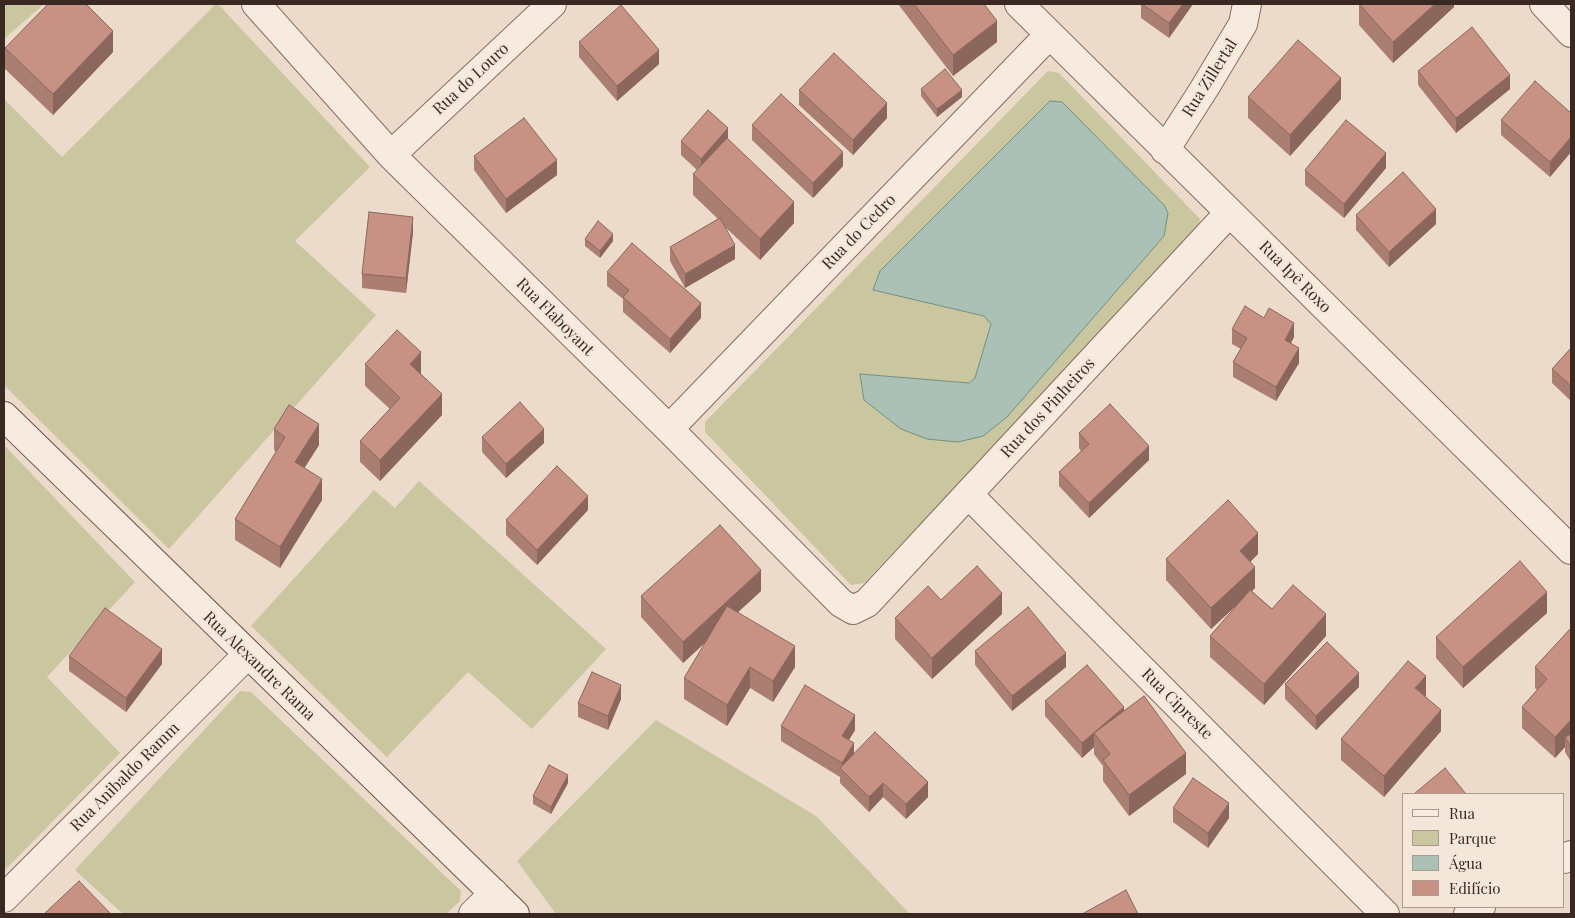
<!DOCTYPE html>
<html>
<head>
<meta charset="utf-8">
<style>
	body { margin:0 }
	#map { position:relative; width:1575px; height:918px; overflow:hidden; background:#ecdbcb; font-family:"Playfair Display",serif }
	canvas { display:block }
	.frame { position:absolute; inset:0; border:5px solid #3a2922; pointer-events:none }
	.legend { position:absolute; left:1402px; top:793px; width:162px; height:115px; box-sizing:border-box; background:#f4e7da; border:1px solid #aa9b90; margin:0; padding:6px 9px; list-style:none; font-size:15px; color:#3a2922 }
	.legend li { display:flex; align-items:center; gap:10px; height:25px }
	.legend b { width:25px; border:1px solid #aa9b90 }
</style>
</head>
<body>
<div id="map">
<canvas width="1575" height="918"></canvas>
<div class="frame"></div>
<ul class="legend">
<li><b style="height:6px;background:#f7eade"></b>Rua</li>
<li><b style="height:14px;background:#cac69f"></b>Parque</li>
<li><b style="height:14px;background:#abc1b6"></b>Água</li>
<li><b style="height:14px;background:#c79284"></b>Edifício</li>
</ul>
</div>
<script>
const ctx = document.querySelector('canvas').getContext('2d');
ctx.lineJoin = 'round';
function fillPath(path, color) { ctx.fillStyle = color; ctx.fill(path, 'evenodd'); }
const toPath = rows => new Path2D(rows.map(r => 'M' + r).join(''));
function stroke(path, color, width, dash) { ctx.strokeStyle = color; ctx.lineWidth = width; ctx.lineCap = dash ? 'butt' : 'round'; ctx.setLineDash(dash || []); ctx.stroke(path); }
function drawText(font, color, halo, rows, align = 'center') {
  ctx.font = font + ' "Playfair Display",serif'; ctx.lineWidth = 5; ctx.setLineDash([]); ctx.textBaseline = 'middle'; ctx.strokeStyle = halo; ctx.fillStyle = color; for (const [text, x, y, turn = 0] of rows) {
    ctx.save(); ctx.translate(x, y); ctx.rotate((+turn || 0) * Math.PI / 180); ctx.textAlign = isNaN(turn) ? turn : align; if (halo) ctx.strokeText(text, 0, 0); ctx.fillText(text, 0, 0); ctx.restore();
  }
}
fillPath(toPath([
	[4,4,44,4,4,39],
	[216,4,218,4,370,167,295,241,376,315,169,549,4,385,4,99,62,157],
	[1048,71,1059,73,1200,219,1199,231,864,583,851,585,705,432,705,422],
	[4,445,135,582,47,677,120,753,4,871],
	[419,481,606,649,532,729,468,672,387,757,251,626,374,490,395,508],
	[240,691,251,692,461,891,460,901,446,914,123,914,75,870],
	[656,720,816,816,910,914,556,914,517,861]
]), '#cac69f');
const water = toPath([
	[1050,101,1062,102,1164,205,1168,213,1164,236,1007,417,983,436,958,442,927,439,901,429,864,400,860,374,969,383,975,378,991,324,984,316,873,290,880,271,1050,101]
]);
fillPath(water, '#abc1b6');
stroke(water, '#729082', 1);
const street = toPath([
	[256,4,391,155,669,429,841,603,853,610,867,603,1229,213],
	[1019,4,1571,550],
	[1544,4,1571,33],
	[1165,150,1204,89,1243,24,1247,4],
	[391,155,552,4],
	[669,429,1049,35],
	[968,494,1385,914],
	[1564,859,1571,855],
	[4,898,247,655],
	[473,914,494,893],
	[1468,914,1481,907]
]);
const secondary = toPath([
	[4,416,515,914]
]);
stroke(street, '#886d60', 30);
stroke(secondary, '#6a4f43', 30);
stroke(street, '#f7eade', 28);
stroke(secondary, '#f7eade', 28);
fillPath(toPath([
	[898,4,984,4,997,42,953,76],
	[1141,4,1193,4,1169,38,1141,18],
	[1359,4,1454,4,1454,7,1393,63,1359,25],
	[579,42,659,64,617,101,579,57],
	[5,48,113,52,53,115,5,69],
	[1418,71,1510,89,1456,133,1418,85],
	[921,89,962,97,937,117,921,96],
	[799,90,887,118,853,155,799,105],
	[1248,97,1341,99,1290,156,1248,118],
	[1571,113,1571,152,1550,177,1501,135,1501,120],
	[752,125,843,166,813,198,752,140],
	[728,140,794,223,760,260,724,226,735,259,685,288,670,261,670,247,718,219,693,195,693,174,697,170,681,155,681,141],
	[474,156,557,175,506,213,474,170],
	[1386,168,1344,218,1305,185,1305,170],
	[1356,215,1436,224,1389,267,1356,230],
	[413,232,406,293,362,288,362,274],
	[585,239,613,241,600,258,585,246],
	[607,272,701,318,670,353,623,312,623,299,607,286],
	[1232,329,1294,337,1291,343,1299,363,1276,401,1233,377,1233,362,1241,349,1232,344],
	[1571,348,1571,401,1552,383,1552,369],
	[365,364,421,373,421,374,442,415,380,481,360,462,360,441,390,409,365,386],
	[274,429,319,445,304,468,322,500,280,568,235,540,235,519,276,452,274,450],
	[1079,433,1149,460,1089,518,1059,486,1059,472,1081,451,1079,448],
	[482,437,544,443,506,478,482,452],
	[588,510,537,565,506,535,506,520],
	[1258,554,1250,562,1255,588,1252,591,1272,609,1326,636,1264,705,1210,657,1210,636,1239,603,1211,629,1166,580,1166,559],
	[761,591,738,612,795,667,773,702,750,688,727,726,684,699,684,678,705,643,683,663,641,617,641,596],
	[1547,613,1463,688,1436,658,1436,637],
	[1002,614,932,679,895,639,895,618],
	[1571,628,1571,762,1565,752,1565,747,1555,758,1522,728,1522,707,1537,690,1535,688,1535,667],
	[975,651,1066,667,1012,711,975,665],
	[69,656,162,664,126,712,69,671],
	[1285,684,1359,687,1316,730,1285,699],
	[1426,697,1441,731,1384,797,1341,760,1341,739],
	[621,699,608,730,578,717,578,703],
	[1045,701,1124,711,1186,774,1129,816,1103,781,1103,766,1094,754,1094,747,1082,758,1045,716],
	[781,726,855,730,849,740,854,754,928,797,906,819,883,797,869,812,840,783,840,777,781,741],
	[568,783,551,814,533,804,533,796],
	[1173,808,1229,818,1208,848,1173,822]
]), '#ab7e72');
fillPath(toPath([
	[1183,4,1193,4,1169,38,1169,23],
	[1435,4,1454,4,1454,7,1393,63,1393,42],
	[997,21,997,42,953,76,953,55],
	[113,31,113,52,53,115,53,94],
	[659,50,659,64,617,101,617,86],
	[1510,75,1510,89,1456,133,1456,118],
	[1341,78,1341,99,1290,156,1290,135],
	[962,90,962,97,937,117,937,109],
	[887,103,887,118,853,155,853,140],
	[728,128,728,143,701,173,701,159],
	[1571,137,1571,152,1550,177,1550,162],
	[843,152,843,166,813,198,813,183],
	[1386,153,1386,168,1344,218,1344,204],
	[557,160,557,175,506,213,506,199],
	[794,202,794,223,760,260,760,239],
	[1436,209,1436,224,1389,267,1389,252],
	[413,217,413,232,406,293,406,278],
	[613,234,613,241,600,258,600,251],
	[735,245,735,259,685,288,685,274],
	[701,303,701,318,670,353,670,339],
	[1294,323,1294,337,1285,354,1285,340],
	[1299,348,1299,363,1276,401,1276,387],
	[421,352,421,373,410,385,410,364],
	[442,394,442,415,380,481,380,460],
	[319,424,319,445,295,483,295,462],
	[544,429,544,443,506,478,506,464],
	[1149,446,1149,460,1089,518,1089,503],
	[322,479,322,500,280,568,280,547],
	[588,496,588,510,537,565,537,550],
	[1258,533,1258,554,1240,572,1240,551],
	[1255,567,1255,588,1211,629,1211,608],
	[761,570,761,591,683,663,683,642],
	[1547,592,1547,613,1463,688,1463,667],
	[1002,593,1002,614,932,679,932,658],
	[1326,614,1326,636,1264,705,1264,684],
	[795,646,795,667,773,702,773,681],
	[162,649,162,664,126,712,126,698],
	[1066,653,1066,667,1012,711,1012,696],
	[750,667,750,688,727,726,727,705],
	[1359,673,1359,687,1316,730,1316,716],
	[1426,676,1426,697,1415,688],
	[621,685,621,699,608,730,608,716],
	[1124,707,1124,722,1094,733],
	[1441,710,1441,731,1384,797,1384,776],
	[855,715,855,730,842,751,842,736],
	[1571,720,1571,741,1565,737,1565,747,1555,758,1555,737],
	[1094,733,1094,747,1082,758,1082,743],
	[854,743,854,758,842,770,842,763],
	[1186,753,1186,774,1129,816,1129,795],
	[568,775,568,783,551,814,551,807],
	[928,782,928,797,906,819,906,804],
	[883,783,883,797,869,812,869,797],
	[1229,803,1229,818,1208,848,1208,833]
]), '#8b665c');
const building = toPath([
	[48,4,86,4,113,31,53,94,5,48,48,4],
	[914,4,984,4,997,21,953,55,914,4],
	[1142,4,1183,4,1169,23,1142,4],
	[1359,4,1435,4,1393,42,1359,4],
	[621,5,659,50,617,86,579,42,621,5],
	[1472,27,1510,75,1456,118,1418,71,1472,27],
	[1298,40,1341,78,1290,135,1248,97,1298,40],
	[834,53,887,103,853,140,799,90,834,53],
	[945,69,962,90,937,109,921,89,945,69],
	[1535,81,1571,113,1571,137,1550,162,1501,120,1535,81],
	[781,94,843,152,813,183,752,125,781,94],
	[708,110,728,128,701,159,681,141,708,110],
	[524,118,557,160,506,199,474,156,524,118],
	[1346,120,1386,153,1344,204,1305,170,1346,120],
	[727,138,794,202,760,239,693,174,727,138],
	[1403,172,1436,209,1389,252,1356,215,1403,172],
	[369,212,413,217,406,278,362,274,369,212],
	[720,218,735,245,685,274,670,247,720,218],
	[598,221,613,234,600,251,585,239,598,221],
	[632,243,701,303,670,339,623,297,629,290,607,272,632,243],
	[1245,306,1264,318,1269,308,1294,323,1285,340,1299,348,1276,387,1233,362,1247,338,1232,329,1245,306],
	[397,330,421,352,410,364,442,394,380,460,360,441,400,398,365,364,397,330],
	[1571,348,1571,386,1552,369,1571,348],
	[520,402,544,429,506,464,482,437,520,402],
	[1110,404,1149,446,1089,503,1059,472,1089,444,1079,433,1110,404],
	[289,405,319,424,295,462,322,479,280,547,235,519,285,437,274,429,289,405],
	[557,466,588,496,537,550,506,520,557,466],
	[1228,500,1258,533,1240,551,1255,567,1211,608,1166,559,1228,500],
	[720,525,761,570,683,642,641,596,720,525],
	[1520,561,1547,592,1463,667,1436,637,1520,561],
	[977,566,1002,593,932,658,895,618,928,586,941,600,977,566],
	[1293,585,1326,614,1264,684,1210,636,1250,590,1272,609,1293,585],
	[727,606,795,646,773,681,750,667,727,705,684,678,727,606],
	[1028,607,1066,653,1012,696,975,651,1028,607],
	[105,608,162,649,126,698,69,656,105,608],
	[1571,628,1571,720,1555,737,1522,707,1547,679,1535,667,1571,628],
	[1327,642,1359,673,1316,716,1285,684,1327,642],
	[1408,661,1426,676,1415,688,1441,710,1384,776,1341,739,1408,661],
	[1087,665,1124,707,1082,743,1045,701,1087,665],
	[592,672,621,685,608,716,578,703,592,672],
	[805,685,855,715,842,736,854,743,842,763,781,726,805,685],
	[1144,696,1186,753,1129,795,1103,760,1110,754,1094,733,1144,696],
	[875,732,928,782,906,804,883,783,869,797,840,768,875,732],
	[1571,734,1571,747,1565,737,1571,734],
	[549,765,568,775,551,807,533,796,549,765],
	[1445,768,1466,794,1414,794,1445,768],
	[1193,778,1229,803,1208,833,1173,808,1193,778],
	[79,881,111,914,44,914,79,881],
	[1126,890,1138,914,1082,914,1126,890]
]);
fillPath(building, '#c79284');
stroke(building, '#8b665c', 1);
drawText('16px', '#3a2922', '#f4e7da', [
	["Rua Zillertal",1210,78,-58],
	["Rua do Louro",471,79,-43],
	["Rua do Cedro",859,232,-46],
	["Rua Ipê Roxo",1295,277,45],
	["Rua Flaboyant",555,317,45],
	["Rua dos Pinheiros",1048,408,-47],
	["Rua Alexandre Rama",259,666,44],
	["Rua Cipreste",1177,704,45],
	["Rua Anibaldo Ramm",125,777,-45]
]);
</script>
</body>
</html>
